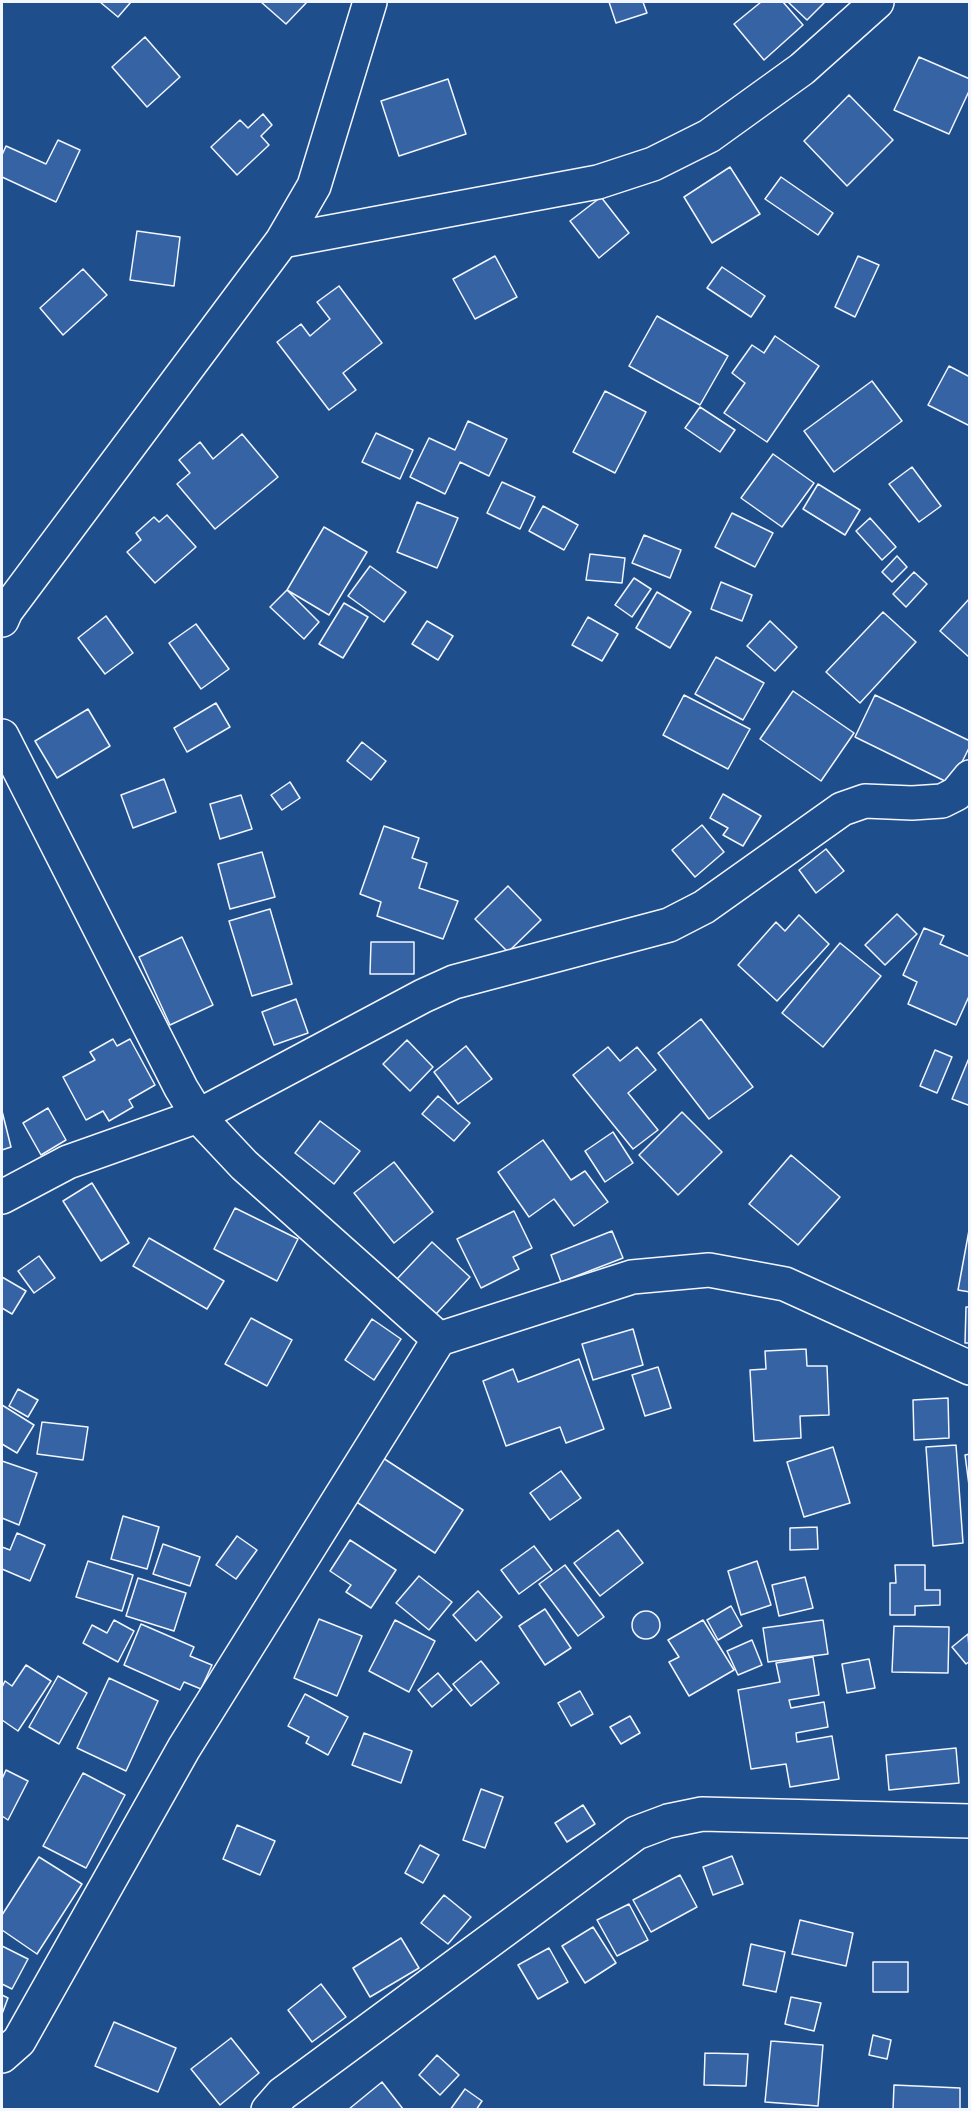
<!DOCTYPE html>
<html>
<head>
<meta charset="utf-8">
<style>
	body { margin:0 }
	#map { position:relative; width:971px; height:2111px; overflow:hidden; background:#1f4e8c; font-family:Helvetica,sans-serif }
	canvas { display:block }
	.frame { position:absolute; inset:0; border:3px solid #f2f6ff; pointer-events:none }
</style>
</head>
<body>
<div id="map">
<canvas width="971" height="2111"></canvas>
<div class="frame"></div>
</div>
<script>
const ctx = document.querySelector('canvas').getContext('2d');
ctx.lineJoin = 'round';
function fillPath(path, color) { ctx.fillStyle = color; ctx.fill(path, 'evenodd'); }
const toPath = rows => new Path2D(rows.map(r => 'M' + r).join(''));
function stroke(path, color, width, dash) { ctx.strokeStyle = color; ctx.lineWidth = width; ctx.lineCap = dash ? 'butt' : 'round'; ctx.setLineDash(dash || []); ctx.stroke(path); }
const building = toPath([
	[100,2,131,2,118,17,100,2],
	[261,2,307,2,286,24,261,2],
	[609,2,643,2,647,13,616,23,609,2],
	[761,2,783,2,803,25,764,60,734,24,761,2],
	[788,2,825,2,807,20,788,2],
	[145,37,180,77,147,107,112,67,145,37],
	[919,57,970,79,970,89,949,134,894,110,919,57],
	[448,79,466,134,399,156,381,101,448,79],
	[849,95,893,140,847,186,804,141,849,95],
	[263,114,272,125,261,136,269,145,237,175,211,147,240,120,248,128,263,114],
	[58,140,80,150,56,202,2,177,2,155,6,146,46,164,58,140],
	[730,167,760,214,712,243,684,197,730,167],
	[781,177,833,213,818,235,765,199,781,177],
	[601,197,629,233,599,258,570,221,601,197],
	[137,231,180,237,174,286,130,280,137,231],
	[495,256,517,297,475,319,453,279,495,256],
	[858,256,879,265,855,317,835,307,858,256],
	[722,267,765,296,751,317,707,288,722,267],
	[83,269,107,295,63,335,40,308,83,269],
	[339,286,382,343,343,373,356,390,329,410,277,342,301,324,310,336,330,319,317,302,339,286],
	[657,316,728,356,700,405,629,366,657,316],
	[775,336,819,366,767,442,724,413,745,383,732,373,752,345,764,353,775,336],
	[949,366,970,377,970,426,928,405,949,366],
	[872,381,902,421,834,472,804,431,872,381],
	[605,391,646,412,615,473,573,452,605,391],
	[700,407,735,430,720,452,685,428,700,407],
	[468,421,507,439,489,476,460,462,445,494,410,477,429,438,455,450,468,421],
	[376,433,413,450,400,479,362,462,376,433],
	[242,434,278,477,215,529,177,484,190,473,179,460,200,442,213,459,242,434],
	[773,454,814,483,782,527,741,498,773,454],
	[912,467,941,506,919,522,889,484,912,467],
	[502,482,535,497,520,529,487,513,502,482],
	[818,484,860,510,845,535,803,509,818,484],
	[417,502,458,518,437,568,397,552,417,502],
	[543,506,578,525,564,550,529,531,543,506],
	[732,513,773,533,755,567,715,547,732,513],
	[167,515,196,547,155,583,127,552,141,540,136,533,154,517,159,522,167,515],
	[870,518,896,547,882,560,856,531,870,518],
	[324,527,367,552,329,615,287,590,324,527],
	[644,535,681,550,670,578,632,563,644,535],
	[590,554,625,558,622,583,586,580,590,554],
	[897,556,907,567,892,582,882,572,897,556],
	[370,566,406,592,384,622,348,596,370,566],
	[914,572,927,584,906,607,893,594,914,572],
	[634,578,651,589,632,617,615,605,634,578],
	[721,582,752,595,742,621,711,609,721,582],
	[287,590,319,622,304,639,270,607,287,590],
	[657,592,691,612,670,648,636,628,657,592],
	[970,598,970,658,940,631,970,598],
	[344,603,368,617,343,658,319,644,344,603],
	[883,612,916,642,860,703,826,672,883,612],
	[106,616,133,653,105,674,78,638,106,616],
	[588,617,618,634,602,661,572,645,588,617],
	[427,621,453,636,438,660,412,644,427,621],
	[770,621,797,647,775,671,747,646,770,621],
	[196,624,229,669,201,689,169,643,196,624],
	[716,657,764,683,743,720,695,694,716,657],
	[793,691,854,733,821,781,760,739,793,691],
	[684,695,750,729,728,769,663,735,684,695],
	[875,695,970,741,970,746,951,784,855,737,875,695],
	[216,703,230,727,187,752,174,728,216,703],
	[88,709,110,746,57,778,35,741,88,709],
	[362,742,386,761,371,780,347,761,362,742],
	[164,779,176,812,133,828,121,795,164,779],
	[290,782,300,798,282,810,271,795,290,782],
	[723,794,761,816,743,846,723,835,728,828,710,818,723,794],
	[241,795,252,829,220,839,210,804,241,795],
	[702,825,724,852,695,877,672,850,702,825],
	[384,826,419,838,412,858,427,863,419,888,458,901,443,939,377,916,381,902,360,894,384,826],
	[826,849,844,871,816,893,799,870,826,849],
	[262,852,275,897,230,909,218,864,262,852],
	[508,886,541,920,508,952,475,919,508,886],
	[270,909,292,984,252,996,229,921,270,909],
	[897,914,917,934,885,965,865,945,897,914],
	[799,915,829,944,777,1001,738,965,776,922,785,931,799,915],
	[924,928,944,936,940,944,970,957,970,994,956,1025,908,1004,917,982,903,975,924,928],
	[182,937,213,1005,170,1025,139,957,182,937],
	[371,942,414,942,414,974,370,974,371,942],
	[840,943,881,976,823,1047,782,1013,840,943],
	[296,999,308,1033,274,1045,262,1012,296,999],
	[701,1019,753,1087,709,1119,658,1053,701,1019],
	[113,1039,117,1046,130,1039,155,1085,129,1100,133,1107,109,1121,103,1111,86,1120,63,1077,95,1060,90,1052,113,1039],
	[407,1040,433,1067,410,1091,383,1064,407,1040],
	[466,1046,492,1079,458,1104,434,1072,466,1046],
	[608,1047,620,1061,637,1047,656,1070,628,1093,658,1130,633,1149,573,1075,608,1047],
	[935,1050,952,1057,937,1093,920,1086,935,1050],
	[969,1058,970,1101,968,1105,952,1099,969,1058],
	[438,1096,470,1123,454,1141,422,1114,438,1096],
	[48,1108,66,1140,41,1155,23,1123,48,1108],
	[2,1111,11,1147,2,1150,2,1111],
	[682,1112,722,1152,678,1195,639,1155,682,1112],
	[320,1121,360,1151,334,1184,295,1153,320,1121],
	[613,1132,633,1163,605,1182,585,1151,613,1132],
	[543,1140,571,1180,585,1171,608,1202,574,1226,554,1199,529,1217,498,1172,543,1140],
	[791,1155,840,1197,798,1245,749,1204,791,1155],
	[394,1162,433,1212,394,1243,354,1193,394,1162],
	[92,1183,129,1243,101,1261,63,1201,92,1183],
	[235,1208,298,1239,277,1281,214,1249,235,1208],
	[514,1211,532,1248,513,1257,519,1269,481,1288,457,1239,514,1211],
	[970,1225,970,1292,958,1290,970,1225],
	[612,1231,623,1258,561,1282,551,1255,612,1231],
	[149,1238,224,1281,207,1309,133,1266,149,1238],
	[432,1242,470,1277,436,1314,397,1279,432,1242],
	[39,1256,55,1278,34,1293,18,1271,39,1256],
	[2,1277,26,1291,12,1314,2,1308,2,1277],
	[966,1307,970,1307,970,1343,965,1343,966,1307],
	[251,1318,292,1340,267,1386,225,1364,251,1318],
	[372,1319,401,1339,374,1380,345,1360,372,1319],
	[633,1329,643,1365,593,1380,582,1344,633,1329],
	[806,1349,807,1366,827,1366,829,1415,800,1416,801,1438,754,1441,750,1370,766,1369,765,1351,806,1349],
	[579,1359,604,1429,566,1443,560,1427,506,1446,483,1381,513,1369,518,1382,579,1359],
	[658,1367,671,1408,645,1416,632,1375,658,1367],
	[18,1389,38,1400,28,1417,9,1406,18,1389],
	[948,1398,949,1438,914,1440,913,1400,948,1398],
	[2,1405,34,1425,17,1453,2,1444,2,1405],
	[42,1422,88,1427,83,1460,37,1454,42,1422],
	[956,1445,963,1543,933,1546,926,1447,956,1445],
	[833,1447,850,1503,804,1517,787,1462,833,1447],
	[970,1454,970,1493,965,1455,970,1454],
	[383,1458,463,1510,435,1553,355,1501,383,1458],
	[2,1461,37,1473,19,1525,2,1518,2,1461],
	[561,1471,581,1498,550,1520,530,1493,561,1471],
	[123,1516,159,1527,147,1569,111,1559,123,1516],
	[817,1527,818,1549,790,1550,790,1528,817,1527],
	[618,1530,643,1563,600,1596,574,1563,618,1530],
	[17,1533,45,1545,30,1581,2,1569,2,1547,10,1550,17,1533],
	[237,1536,257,1550,236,1579,216,1565,237,1536],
	[350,1540,396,1570,371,1608,346,1592,351,1585,330,1571,350,1540],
	[163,1544,200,1557,190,1586,153,1574,163,1544],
	[534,1546,552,1570,519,1594,501,1570,534,1546],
	[88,1561,133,1575,122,1611,76,1597,88,1561],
	[757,1561,771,1605,741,1615,728,1571,757,1561],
	[565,1565,604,1617,578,1636,539,1584,565,1565],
	[895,1565,925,1565,925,1590,940,1590,940,1605,915,1606,915,1615,890,1615,890,1583,896,1583,895,1565],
	[419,1576,452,1602,429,1630,396,1603,419,1576],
	[805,1577,813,1608,779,1616,772,1585,805,1577],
	[138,1578,186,1593,174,1631,126,1616,138,1578],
	[478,1591,502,1617,476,1641,453,1615,478,1591],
	[731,1606,742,1626,718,1640,707,1620,731,1606],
	[545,1609,571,1648,545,1665,519,1626,545,1609],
	'632 1625a14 14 0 1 1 28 0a14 14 0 1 1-28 0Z',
	[319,1619,362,1636,337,1696,294,1678,319,1619],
	[114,1620,134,1631,118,1662,83,1643,92,1625,107,1633,114,1620],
	[395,1620,435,1641,409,1692,369,1671,395,1620],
	[703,1620,734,1670,689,1696,669,1662,679,1657,668,1640,703,1620],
	[823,1620,828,1654,768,1662,763,1628,823,1620],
	[141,1624,194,1647,190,1656,212,1665,201,1689,184,1682,180,1690,124,1665,141,1624],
	[894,1626,949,1627,948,1673,892,1672,894,1626],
	[968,1634,970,1661,966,1664,952,1647,968,1634],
	[752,1640,762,1665,738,1675,727,1651,752,1640],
	[813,1657,819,1695,789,1700,791,1708,824,1702,828,1727,796,1733,797,1742,832,1736,839,1779,790,1787,786,1764,751,1769,738,1690,780,1682,776,1663,813,1657],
	[869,1659,875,1688,847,1693,842,1664,869,1659],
	[481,1661,499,1683,471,1706,453,1684,481,1661],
	[26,1665,51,1681,18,1731,2,1720,2,1687,5,1681,12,1686,26,1665],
	[438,1673,452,1690,432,1707,418,1690,438,1673],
	[58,1676,87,1693,59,1744,29,1727,58,1676],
	[109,1678,158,1701,126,1771,77,1748,109,1678],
	[580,1691,593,1714,571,1726,558,1703,580,1691],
	[305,1694,348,1717,328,1755,306,1743,309,1737,288,1726,305,1694],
	[630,1716,640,1733,621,1744,610,1727,630,1716],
	[364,1733,412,1751,401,1783,352,1765,364,1733],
	[956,1748,959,1783,889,1790,886,1755,956,1748],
	[6,1770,28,1781,8,1820,2,1816,2,1779,6,1770],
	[83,1773,125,1795,86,1868,43,1846,83,1773],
	[481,1789,503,1797,485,1848,463,1840,481,1789],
	[583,1805,595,1824,567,1842,555,1823,583,1805],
	[237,1825,275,1841,260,1875,223,1859,237,1825],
	[420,1845,439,1855,423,1883,405,1873,420,1845],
	[732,1856,743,1884,713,1895,703,1867,732,1856],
	[39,1857,82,1884,37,1954,2,1930,2,1915,39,1857],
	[680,1875,697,1907,651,1932,633,1900,680,1875],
	[444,1895,471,1917,448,1944,421,1923,444,1895],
	[629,1904,648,1940,617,1956,597,1920,629,1904],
	[800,1920,853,1933,846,1966,792,1954,800,1920],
	[593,1927,616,1963,585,1983,562,1946,593,1927],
	[401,1938,419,1968,370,1997,353,1968,401,1938],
	[751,1944,785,1952,776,1992,743,1985,751,1944],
	[2,1946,28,1959,12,1989,2,1984,2,1946],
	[549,1948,568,1982,538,1999,518,1965,549,1948],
	[873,1962,908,1962,908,1992,873,1992,873,1962],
	[321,1984,346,2017,312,2042,288,2010,321,1984],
	[2,1995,8,1998,2,2014,2,1995],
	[791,1997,821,2003,814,2031,785,2024,791,1997],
	[114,2022,176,2048,158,2092,95,2066,114,2022],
	[873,2035,891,2040,887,2059,869,2055,873,2035],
	[231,2038,259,2073,220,2105,191,2069,231,2038],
	[771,2041,823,2045,818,2106,765,2102,771,2041],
	[705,2053,748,2054,746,2086,704,2085,705,2053],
	[437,2055,459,2075,440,2095,419,2075,437,2055],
	[382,2082,403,2109,349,2110,349,2109,382,2082],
	[894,2085,960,2088,960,2110,893,2110,894,2085],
	[465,2089,482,2101,476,2110,450,2110,465,2089]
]);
fillPath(building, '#3563a3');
stroke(building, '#f2f6ff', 1.5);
const minor = toPath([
	[282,241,598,182,653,164,709,136,802,69,877,2],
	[2,620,6,611,282,241,314,186,370,2],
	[2,736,181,1088,198,1116,244,1165,439,1339],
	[2,1197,68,1162,198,1116,423,996,454,982,669,925,704,907,842,809,865,801,912,803,942,801,956,794,970,777],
	[2,2056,19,2041,184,1748,439,1339,632,1277,709,1270,785,1284,970,1368],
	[268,2110,282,2094,636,1833,668,1821,702,1814,970,1821]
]);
stroke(minor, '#f2f6ff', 36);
stroke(minor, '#1f4e8c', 33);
</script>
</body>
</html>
